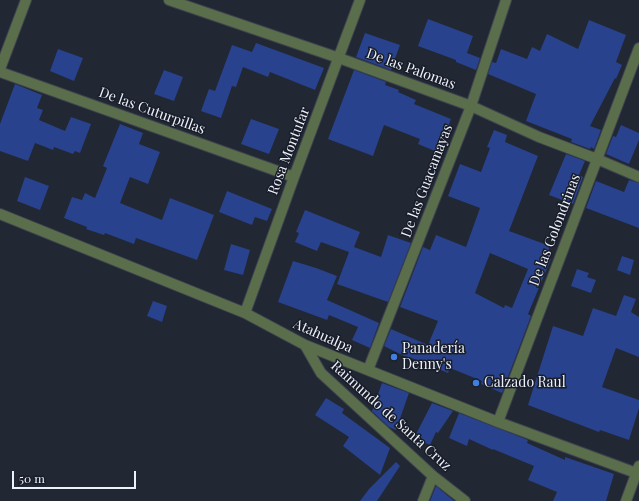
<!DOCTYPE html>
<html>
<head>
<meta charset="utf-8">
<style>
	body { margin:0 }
	#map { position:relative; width:639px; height:501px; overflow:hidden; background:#212733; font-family:"Playfair Display",serif }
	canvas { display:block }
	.scale { position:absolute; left:12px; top:471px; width:124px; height:18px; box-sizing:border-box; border:2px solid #edf1f9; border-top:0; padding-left:5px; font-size:12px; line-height:14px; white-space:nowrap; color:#edf1f9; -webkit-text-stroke:3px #181d29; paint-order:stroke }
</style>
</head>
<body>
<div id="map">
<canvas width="639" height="501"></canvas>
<div class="scale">50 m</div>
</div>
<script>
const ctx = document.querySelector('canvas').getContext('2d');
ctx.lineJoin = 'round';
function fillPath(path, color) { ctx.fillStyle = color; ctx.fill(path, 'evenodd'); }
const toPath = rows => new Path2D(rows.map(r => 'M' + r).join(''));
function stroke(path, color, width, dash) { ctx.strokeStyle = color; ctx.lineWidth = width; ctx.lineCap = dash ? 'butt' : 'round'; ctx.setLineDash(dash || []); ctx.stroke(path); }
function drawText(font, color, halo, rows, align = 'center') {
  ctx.font = font + ' "Playfair Display",serif'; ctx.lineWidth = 3; ctx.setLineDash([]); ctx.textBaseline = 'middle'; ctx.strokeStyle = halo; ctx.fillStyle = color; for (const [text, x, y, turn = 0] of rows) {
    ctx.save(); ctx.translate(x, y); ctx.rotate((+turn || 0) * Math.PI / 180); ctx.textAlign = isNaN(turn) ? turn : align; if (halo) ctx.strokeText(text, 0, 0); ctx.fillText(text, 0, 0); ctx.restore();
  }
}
fillPath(toPath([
	[428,19,473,36,467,53,480,58,476,70,456,62,456,60,418,46],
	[589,20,626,35,616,62,622,65,616,79,615,78,590,126,601,130,594,149,591,147,590,149,571,142,572,139,526,121,536,94,488,74,492,62,496,63,501,49,527,59,532,47,540,51,547,34,578,49],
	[365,33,400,45,391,70,356,57],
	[256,43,324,68,315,90,270,72,268,77,243,67,236,87,232,86,221,118,201,111,209,89,215,91,232,45,252,52],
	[58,49,83,58,74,81,50,71],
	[164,70,183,77,174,101,154,94],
	[354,70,386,82,385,85,399,90,398,92,416,100,414,104,451,119,443,140,447,142,442,154,418,144,420,139,384,125,373,156,328,139],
	[15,84,42,95,37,108,43,110,39,120,65,131,71,117,91,124,80,153,75,151,73,154,54,147,53,150,35,143,28,161,0,151,0,124],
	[251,119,279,129,269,154,241,144],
	[120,124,143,133,139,144,160,152,148,184,130,177,120,203,162,220,170,198,214,215,197,260,136,238,134,244,105,233,104,235,86,229,87,227,64,218,72,197,82,200,85,193,95,198,107,168,103,166],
	[621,125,639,133,639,140,629,164,606,154,613,136,616,137],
	[494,130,507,135,505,142,538,156,509,231,550,246,546,256,551,259,528,314,531,316,502,393,481,384,482,381,450,368,448,373,409,357,408,358,384,346,391,329,428,345,438,321,400,307,423,247,430,250,436,235,466,247,480,208,448,196,460,164,481,172,490,148,487,147],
	[490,253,528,269,512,308,505,305,504,308,475,293],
	[566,154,585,161,579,175,583,177,573,204,549,195],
	[25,177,49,186,40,210,17,201],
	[629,180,639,183,639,228,586,208,596,181,624,192],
	[227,191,272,209,267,221,255,217,252,225,219,212],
	[305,210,360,232,354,247,381,257,388,235,411,243,388,302,337,284,349,252,321,242,317,251,295,242,299,233,296,232],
	[231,244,250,250,243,275,224,270],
	[622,256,634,260,630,275,617,270],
	[293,261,316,268,337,276,327,300,379,323,370,348,352,340,358,327,329,315,327,320,278,302],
	[577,269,589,273,587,277,596,280,591,293,571,286],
	[624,295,636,299,631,312,639,317,639,357,616,348,602,387,639,400,639,408,629,440,600,430,599,432,528,405,553,326,583,336,593,308,616,316],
	[153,301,167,306,162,322,147,316],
	[382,383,409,393,396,430,389,427,372,411],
	[326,398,344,409,342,413,390,448,380,475,343,446,349,437,315,415],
	[432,403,453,411,438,433,436,432,430,445,414,438],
	[459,413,528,440,527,443,565,460,565,457,614,474,606,501,553,501,557,492,528,480,534,466,493,449,493,450,469,439,467,446,449,438],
	[396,462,400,466,377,501,360,501,369,489],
	[436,486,454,501,430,501]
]), '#28428d');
const minor = toPath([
	[169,0,339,58,471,106,539,137,597,159,639,177],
	[0,69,26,0],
	[0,72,294,177],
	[0,214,245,313,305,345,498,422,639,474],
	[245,313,294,177,360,0],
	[305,345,321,373,433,476,465,501],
	[368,370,471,106,506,0],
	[498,422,639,48],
	[423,501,433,476],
	[626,501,639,466]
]);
stroke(minor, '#3e434f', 12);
stroke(minor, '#5a6e4c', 10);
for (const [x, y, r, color] of [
	[394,357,4,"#3f7fe0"],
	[476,383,4,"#3f7fe0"]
]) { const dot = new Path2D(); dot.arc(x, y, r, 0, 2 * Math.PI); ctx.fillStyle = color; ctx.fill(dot); stroke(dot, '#181d29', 1.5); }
drawText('14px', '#edf1f9', '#181d29', [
	["De las Palomas",411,69,20],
	["De las Cuturpillas",152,111,20],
	["Rosa Montufar",289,151,-69],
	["De las Guacamayas",427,181,-69],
	["De las Golondrinas",555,230,-69],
	["Atahualpa",323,336,24],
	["Raimundo de Santa Cruz",391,416,42]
]);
drawText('14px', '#edf1f9', '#181d29', [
	["Panadería",402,349],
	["Denny's",402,365],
	["Calzado Raul",484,383]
], 'left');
</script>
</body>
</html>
